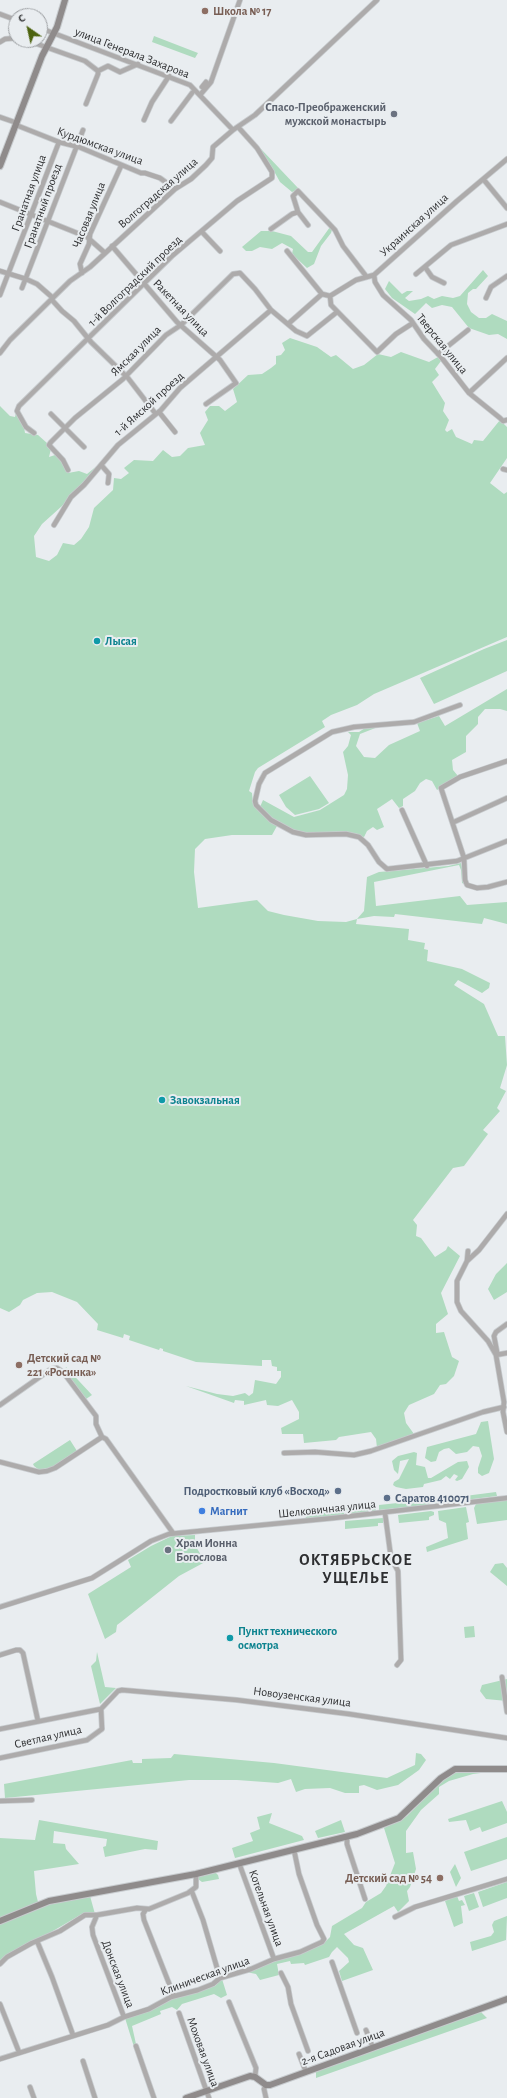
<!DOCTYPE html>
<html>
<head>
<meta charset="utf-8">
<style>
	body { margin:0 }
	#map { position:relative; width:507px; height:2098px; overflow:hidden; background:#e9edf0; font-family:"Alegreya Sans",sans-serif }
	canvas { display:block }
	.north { position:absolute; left:8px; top:8px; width:40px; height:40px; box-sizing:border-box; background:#e9edf0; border:1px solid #9ea1a4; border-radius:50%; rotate:326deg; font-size:11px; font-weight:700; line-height:16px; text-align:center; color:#2e2f31 }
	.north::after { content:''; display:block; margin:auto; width:14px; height:18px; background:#4d630f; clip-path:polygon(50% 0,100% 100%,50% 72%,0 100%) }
</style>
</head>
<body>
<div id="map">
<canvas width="507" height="2098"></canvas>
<div class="north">С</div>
</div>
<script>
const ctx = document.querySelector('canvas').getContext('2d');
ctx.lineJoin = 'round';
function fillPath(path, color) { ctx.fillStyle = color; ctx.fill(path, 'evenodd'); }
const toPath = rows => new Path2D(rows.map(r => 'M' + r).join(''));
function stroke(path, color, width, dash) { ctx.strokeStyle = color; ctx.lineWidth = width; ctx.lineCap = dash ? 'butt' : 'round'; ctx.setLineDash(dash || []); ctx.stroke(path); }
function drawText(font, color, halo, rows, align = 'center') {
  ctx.font = font + ' "Alegreya Sans",sans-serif'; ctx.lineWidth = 4; ctx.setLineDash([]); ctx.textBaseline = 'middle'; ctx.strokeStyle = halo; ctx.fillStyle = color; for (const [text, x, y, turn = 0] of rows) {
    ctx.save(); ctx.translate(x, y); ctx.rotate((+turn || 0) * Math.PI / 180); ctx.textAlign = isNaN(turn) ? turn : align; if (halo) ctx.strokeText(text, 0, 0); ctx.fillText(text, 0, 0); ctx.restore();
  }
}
fillPath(toPath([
	[154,36,198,53,195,58,152,42],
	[244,131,298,188,297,190,292,192,280,182,270,164],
	[330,227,332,230,331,233,321,246,314,264,307,268,292,254,293,249,282,243,272,249,260,247,252,251,246,251,242,247,261,231,272,231,291,236,308,252,312,252],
	[483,270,488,276,476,289,473,289,468,293,467,304,471,312,479,318,486,318,492,314,507,321,507,339,498,334,489,335,469,328,452,307,442,305,432,308,426,303,415,314,392,298,385,289,389,281,402,294,407,291,413,291,405,298,409,301,421,299,428,296,434,299,442,296,453,298,460,296],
	[290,338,317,347,331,357,336,355,353,369,364,365,378,354,391,357,401,352,429,362,438,357,441,361,435,369,439,375,432,382,445,403,443,411,449,420,445,430,447,432,452,429,456,437,472,444,474,440,483,441,500,420,507,427,507,458,490,483,504,494,507,492,507,637,374,694,357,705,331,715,322,721,325,727,258,768,255,772,249,791,252,793,253,803,277,826,272,835,232,835,205,839,195,849,194,872,198,908,257,900,268,911,284,915,318,921,346,922,357,919,364,911,367,877,379,872,448,866,461,863,466,885,462,883,461,870,459,865,374,882,376,906,460,896,467,905,507,902,507,924,484,918,482,924,395,914,394,917,374,916,357,919,356,924,409,929,408,940,425,943,424,949,428,950,427,961,462,969,490,983,489,988,482,993,458,980,454,985,484,1004,498,1036,505,1036,507,1065,500,1088,506,1091,497,1108,500,1111,483,1130,488,1134,464,1166,453,1168,413,1220,417,1225,416,1236,421,1238,435,1257,446,1250,448,1246,460,1256,441,1293,448,1314,436,1324,436,1333,444,1332,452,1357,459,1361,454,1376,446,1384,440,1385,434,1394,409,1405,404,1413,406,1423,414,1434,377,1448,376,1439,371,1432,339,1437,336,1440,304,1443,303,1434,282,1434,281,1428,299,1419,299,1412,292,1400,278,1406,267,1405,266,1400,244,1405,244,1401,235,1400,234,1403,186,1386,217,1394,233,1396,245,1393,249,1396,253,1393,255,1380,276,1384,281,1377,281,1371,277,1371,277,1367,272,1366,271,1360,262,1360,262,1366,196,1362,163,1351,163,1349,160,1348,159,1350,129,1340,130,1336,124,1334,123,1338,97,1330,98,1324,77,1302,52,1292,37,1293,23,1300,20,1305,9,1312,0,1308,0,406,10,416,15,417,16,413,24,427,25,433,38,435,47,443,51,449,49,457,55,455,61,459,68,473,79,471,87,474,103,461,62,506,42,524,34,536,36,557,49,561,57,555,63,543,74,545,81,539,89,527,94,508,113,490,114,478,121,479,129,473,124,468,134,460,153,461,163,450,172,457,180,456,188,448,205,445,200,433,208,420,205,412,210,406,219,406,225,411,237,402,233,389,248,375,262,374,271,368,276,364,276,356,281,355,285,350,282,343],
	[507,640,507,671,434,704,420,678,484,649],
	[507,689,507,711,500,709,485,709,478,717,478,724,466,736,466,752,452,760,453,770,458,776,437,790,432,781,426,779,420,783,415,791,403,799,403,806,399,808,392,799,377,809,384,827,377,830,373,827,367,831,364,837,339,832,306,834,294,831,272,819,260,807,263,800,294,817,320,810,344,795,347,789,348,775,343,752,348,746,351,735,348,732,359,732,368,726,383,725,360,734,356,746,364,757,375,758,389,745,420,731,417,723,439,716,445,726],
	[310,776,329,803,319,809,295,815,286,807,279,795],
	[507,1263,507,1292,494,1300,488,1289,496,1274],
	[66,1367,92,1395,86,1399,65,1371],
	[488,1421,494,1459,489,1473,482,1476,478,1473,478,1468,482,1456,479,1447,473,1446,467,1452,456,1454,449,1448,444,1449,439,1452,436,1461,431,1462,425,1458,427,1447,476,1434,481,1422],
	[70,1440,77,1451,53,1467,39,1470,34,1466,33,1464],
	[414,1452,417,1453,416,1465,425,1467,428,1478,431,1478,458,1462,467,1461,469,1467,462,1479,457,1481,455,1480,458,1476,454,1474,450,1479,446,1476,441,1480,424,1484,423,1487,406,1489,396,1487,393,1485,394,1482,399,1479,409,1459,400,1461,398,1474,394,1470,392,1461,398,1456],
	[496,1492,497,1496,457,1501,457,1497],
	[453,1497,453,1502,379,1510,379,1505],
	[507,1500,507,1520,477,1524,474,1508,476,1504],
	[376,1505,376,1511,348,1514,347,1512,346,1508],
	[466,1507,469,1522,466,1523,468,1539,427,1552,426,1547,448,1538,446,1523,439,1520,438,1511],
	[344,1509,344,1515,306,1518,304,1513],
	[431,1511,434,1512,434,1515,429,1517,429,1520,399,1523,398,1515],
	[383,1518,383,1523,378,1523,378,1526,345,1529,345,1521],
	[195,1535,195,1545,205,1562,179,1576,121,1622,117,1625,116,1632,105,1639,88,1594,131,1567,128,1560,151,1546,172,1536],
	[503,1563,507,1568,507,1586,490,1572,495,1564],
	[474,1626,475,1637,465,1638,464,1627],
	[97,1652,105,1687,116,1688,100,1704,91,1666,96,1661],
	[507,1679,507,1701,486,1699,480,1691,482,1685],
	[416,1753,421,1754,426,1760,419,1770,398,1785,377,1790,364,1785,359,1786,359,1793,345,1793,330,1788,305,1789,296,1792,291,1779,278,1783,237,1780,189,1780,5,1798,4,1784,132,1760,133,1763,142,1763,142,1759,171,1758,174,1754,274,1763,387,1778,415,1765],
	[456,1771,496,1771,473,1774,449,1781,439,1787,439,1794,421,1810,406,1831,406,1853,413,1852,416,1869,410,1887,407,1891,409,1901,398,1912,394,1906,344,1934,354,1945,363,1948,373,1970,342,1981,339,1971,349,1962,348,1958,337,1947,332,1952,329,1957,305,1965,304,1963,291,1964,290,1961,277,1964,279,1975,260,1980,256,1974,246,1972,323,1944,330,1937,332,1926,362,1908,366,1902,381,1893,386,1886,395,1863,384,1828,407,1816,443,1780],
	[502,1801,507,1812,507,1823,482,1832,480,1827,470,1831,466,1820,449,1822,448,1819],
	[272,1813,269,1823,302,1836,304,1840,235,1858,232,1848,253,1841,250,1833,260,1829,257,1817],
	[39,1820,158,1841,157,1850,145,1849,105,1857,103,1847,106,1846,107,1839,54,1831,53,1843,65,1844,66,1849,79,1864,34,1871,36,1894,38,1902,0,1918,0,1838,35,1840],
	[341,1820,345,1832,318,1838,315,1831],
	[507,1837,507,1859,471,1871,464,1852],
	[455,1864,461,1878,456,1887,450,1872],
	[215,1872,218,1875,219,1879,202,1882,198,1879,199,1875],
	[507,1882,507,1898,483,1907,478,1892],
	[474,1893,479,1907,469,1911,464,1896],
	[90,1896,95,1914,82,1914,0,1962,0,1923,49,1904],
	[457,1896,459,1901,462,1900,465,1905,461,1906,463,1923,454,1927,445,1901],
	[507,1916,506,1940,472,1951,470,1942,491,1936,494,1932,492,1925,494,1921],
	[222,1979,227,1995,221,1998,214,1994,182,2004,177,2010,172,2007,160,2011,161,2014,132,2026,136,2044,134,2047,125,2018,173,1997,215,1986],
	[481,2012,487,2018,316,2078,316,2071]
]), '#afdbbf');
const street = toPath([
	[0,14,16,20],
	[40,28,190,85,233,130],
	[26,40,85,61,98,71],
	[0,42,5,39,16,38],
	[98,71,108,66,120,72,138,64],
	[202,87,206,82],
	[200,95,211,82,240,0],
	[86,104,98,74,98,71],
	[0,117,17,123],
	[144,120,152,102,169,76],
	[171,121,192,93],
	[16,125,59,142,79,147,141,173,145,173,160,178,175,189],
	[484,180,507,208],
	[0,202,87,237,105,253],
	[298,212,308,225],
	[271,229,292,214,298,212,293,196,298,191,335,230,343,246,366,276],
	[202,232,220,251],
	[112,246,177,322,220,360,236,383,206,404],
	[287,251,322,294,330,296],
	[425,267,432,277,444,283],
	[0,271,26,279,37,284,53,298],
	[82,273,80,264,89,244,90,234,121,166],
	[416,274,451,245,507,224],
	[374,275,375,282,383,295,411,320,424,339,441,357,469,393,500,418,503,421,507,420],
	[22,288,83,130],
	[0,295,59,142],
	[330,296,356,280,374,275,457,201,507,159],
	[330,296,331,305,377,352,396,334,413,323],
	[486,298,491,287,507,276],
	[52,300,62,311,74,321,91,342,128,378,155,413],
	[288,324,322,294],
	[0,353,10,340,70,281,90,267,175,189,191,179,206,165,212,158,213,147,233,130,255,115,377,0],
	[438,354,468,330],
	[469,393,507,358],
	[159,412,175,432],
	[51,414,84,447],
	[34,433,26,427,17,411,19,406,172,256,237,201,272,178,272,172,257,148,239,128],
	[102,466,109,474,108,483],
	[503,469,507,470],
	[68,470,63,460,49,445,51,442,75,418,123,379,166,335,181,325,233,274,240,273,255,289,271,310,296,331,307,336,337,312],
	[54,525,71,497,84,485,118,445,161,410,180,388,271,310],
	[460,705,414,722,354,727,332,732,265,773,259,784,255,801,256,805,271,820,293,832,306,835,346,834,359,837,368,845,379,862,387,869,457,861,507,841],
	[507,761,460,777,441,788,464,858,465,880,467,885,477,888,488,887,507,882],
	[402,810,427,866],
	[454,822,507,798],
	[468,1251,467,1261,457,1281,457,1302,461,1311,488,1341,496,1355,504,1402,503,1412,507,1432],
	[467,1261,479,1250,507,1214],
	[507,1324,496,1332,494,1336,497,1352,496,1355,507,1353],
	[0,1405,51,1369,57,1368,63,1372,96,1416,96,1424,102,1437],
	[102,1437,106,1439,173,1533],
	[284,1453,315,1452,354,1455,371,1451,483,1412,504,1407],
	[0,1462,39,1472,47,1471,55,1468,102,1437],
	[385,1513,391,1558,398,1571,401,1660,397,1665],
	[0,1607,92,1578,151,1541,169,1534,334,1518,507,1498],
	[0,1655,16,1650,20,1650,23,1653,38,1721],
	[502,1677,507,1712],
	[101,1709,118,1691,122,1690,237,1700,349,1714,507,1738],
	[0,1729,101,1709],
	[0,1758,87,1740,102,1729,101,1709],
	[0,1801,32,1800],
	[347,1836,347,1844,365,1899],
	[239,1863,274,1959],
	[192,1892,203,1920,220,1978],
	[146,1909,143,1914,144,1920,174,1996],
	[97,1915,92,1927,93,1935,124,2017],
	[395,1917,415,1907,507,1879],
	[37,1941,52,1977,73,2035],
	[332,1962,357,2033],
	[0,1964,7,1957,32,1943,60,1931,85,1915,97,1915,137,1908,149,1909,188,1893,196,1887,196,1874],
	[281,1973,288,1987,291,2004,308,2051],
	[229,2002,256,2068,255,2077],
	[0,2004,19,2052],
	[179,2013,209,2098],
	[366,2030,373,2048],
	[136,2046,154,2098],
	[299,2054,306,2072],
	[0,2059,108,2025,124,2017,149,2009,171,1997,198,1990,213,1984,220,1978,251,1969,274,1959,300,1952,322,1942,324,1939,317,1925,299,1874,294,1850],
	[83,2061,95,2098],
	[266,2085,264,2089,266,2098],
	[30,2087,34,2098]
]);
const secondary = toPath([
	[0,166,42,56,57,27,65,0],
	[0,1921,49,1901,196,1874,357,1834,399,1818,441,1778,455,1769,507,1769],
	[186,2098,250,2076,255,2077,266,2085,270,2085,507,1999]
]);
stroke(street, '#c7cbce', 6);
stroke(secondary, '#c7cbce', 8);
stroke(street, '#adabab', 4.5);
stroke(secondary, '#8f8b8b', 6);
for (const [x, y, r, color] of [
	[205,11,4,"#8d6e63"],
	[394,114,4,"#6b7280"],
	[97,641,4,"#0f9aa8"],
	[162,1100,4,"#0f9aa8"],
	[19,1365,4,"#8d6e63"],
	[338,1491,4,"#5c6f8a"],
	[387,1498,4,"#5c6f8a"],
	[202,1511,4,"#3f7fe0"],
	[168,1550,4,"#6b7280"],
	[230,1638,4,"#0f9aa8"],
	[440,1878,4,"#8d6e63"]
]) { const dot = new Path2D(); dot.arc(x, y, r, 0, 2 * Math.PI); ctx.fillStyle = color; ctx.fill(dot); stroke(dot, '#e9edf0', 1.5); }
drawText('bold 12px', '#785e54', '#e9edf0', [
	["Школа № 17",213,11],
	["Детский сад №",27,1358],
	["221 «Росинка»",27,1372],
	["Детский сад № 54",432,1878,"right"]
], 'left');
drawText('12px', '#2e2f31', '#e9edf0', [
	["улица Генерала Захарова",132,53,21],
	["Курдюмская улица",100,146,20],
	["Гранатная улица",29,193,-70],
	["Волгоградская улица",158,193,-41],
	["Гранатный проезд",43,206,-70],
	["Часовая улица",89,215,-68],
	["Украинская улица",414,225,-42],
	["1-й Волгоградский проезд",135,281,-44],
	["Ракетная улица",181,308,46],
	["Тверская улица",442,344,51],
	["Ямская улица",136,351,-45],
	["1-й Ямской проезд",149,404,-42],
	["Шелковичная улица",327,1509,-6],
	["Новоузенская улица",302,1697,7],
	["Светлая улица",48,1737,-13],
	["Котельная улица",266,1908,70],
	["Донская улица",118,1974,69],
	["Клиническая улица",205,1976,-20],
	["2-я Садовая улица",343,2047,-20],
	["Моховая улица",203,2052,70]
]);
drawText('bold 12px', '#5b616d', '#e9edf0', [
	["Спасо-Преображенский",386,107],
	["мужской монастырь",386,121],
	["Храм Ионна",176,1543,"left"],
	["Богослова",176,1557,"left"]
], 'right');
drawText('bold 12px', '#0d838f', '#e9edf0', [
	["Лысая",105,641],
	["Завокзальная",170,1100],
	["Пункт технического",238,1631],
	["осмотра",238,1645]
], 'left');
drawText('bold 12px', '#4e5e75', '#e9edf0', [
	["Подростковый клуб «Восход»",330,1491],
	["Саратов 410071",395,1498,"left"]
], 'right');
drawText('bold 12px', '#366cbe', '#e9edf0', [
	["Магнит",210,1511]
], 'left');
ctx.letterSpacing = '1px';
drawText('bold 16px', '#2e2f31', '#e9edf0', [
	["ОКТЯБРЬСКОЕ",356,1560],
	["УЩЕЛЬЕ",356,1578]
]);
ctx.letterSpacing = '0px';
</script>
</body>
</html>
